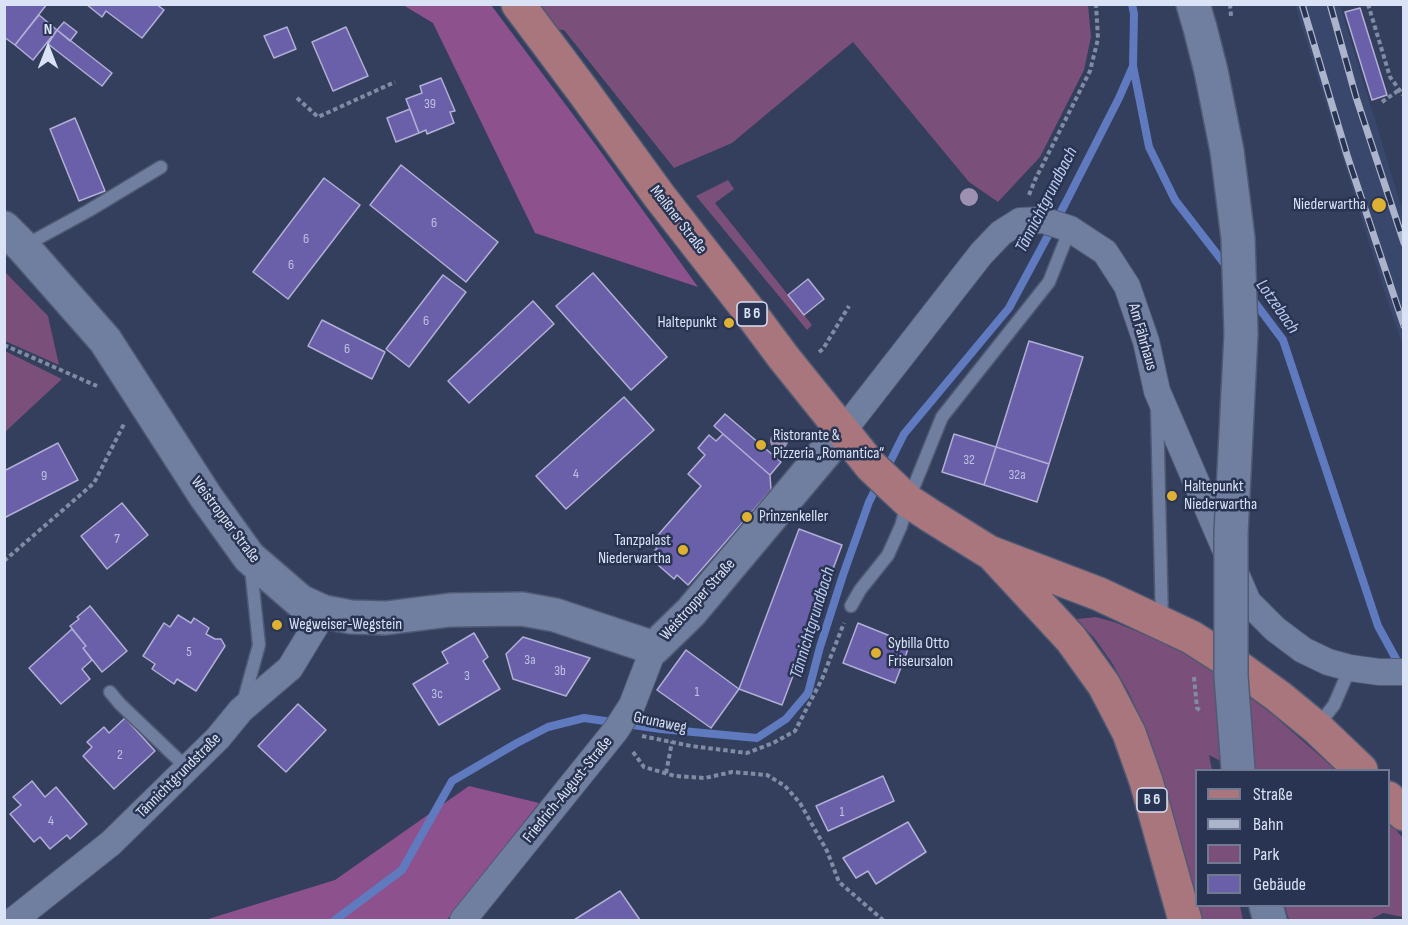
<!DOCTYPE html>
<html>
<head>
<meta charset="utf-8">
<style>
	body { margin:0 }
	#map { position:relative; width:1408px; height:925px; overflow:hidden; background:#333f5d; font-family:"Sofia Sans Condensed",sans-serif }
	canvas { display:block }
	.frame { position:absolute; inset:0; border:6px solid #dae2f5; pointer-events:none }
	.legend { position:absolute; left:1195px; top:769px; width:195px; height:138px; box-sizing:border-box; background:#293452; border:2px solid #707a93; margin:0; padding:8px 10px; list-style:none; font-size:18px; color:#dae2f5 }
	.legend li { display:flex; align-items:center; gap:12px; height:30px }
	.legend b { width:30px; border:2px solid #707a93 }
	.north { position:absolute; left:18px; top:18px; width:60px; height:60px; -webkit-text-stroke:4px #293452; paint-order:stroke; rotate:0deg; font-size:16px; font-weight:700; line-height:24px; text-align:center; color:#dae2f5 }
	.north::after { content:''; display:block; margin:auto; width:21px; height:27px; background:#dae2f5; clip-path:polygon(50% 0,100% 100%,50% 72%,0 100%) }
</style>
</head>
<body>
<div id="map">
<canvas width="1408" height="925"></canvas>
<div class="frame"></div>
<ul class="legend">
<li><b style="height:8px;background:#aa767d"></b>Straße</li>
<li><b style="height:8px;background:#abb4ca"></b>Bahn</li>
<li><b style="height:16px;background:#7a4f79"></b>Park</li>
<li><b style="height:16px;background:#6960a9"></b>Gebäude</li>
</ul>
<div class="north">N</div>
</div>
<script>
const ctx = document.querySelector('canvas').getContext('2d');
ctx.lineJoin = 'round';
function fillPath(path, color) { ctx.fillStyle = color; ctx.fill(path, 'evenodd'); }
const toPath = rows => new Path2D(rows.map(r => 'M' + r).join(''));
function stroke(path, color, width, dash) { ctx.strokeStyle = color; ctx.lineWidth = width; ctx.lineCap = dash ? 'butt' : 'round'; ctx.setLineDash(dash || []); ctx.stroke(path); }
function drawText(font, color, halo, rows, align = 'center') {
  ctx.font = font + ' "Sofia Sans Condensed",sans-serif'; ctx.lineWidth = 5; ctx.setLineDash([]); ctx.textBaseline = 'middle'; ctx.strokeStyle = halo; ctx.fillStyle = color; for (const [text, x, y, turn = 0] of rows) {
    ctx.save(); ctx.translate(x, y); ctx.rotate((+turn || 0) * Math.PI / 180); ctx.textAlign = isNaN(turn) ? turn : align; if (halo) ctx.strokeText(text, 0, 0); ctx.fillText(text, 0, 0); ctx.restore();
  }
}
fillPath(toPath([
	[1295,5,1340,5,1403,212,1403,346,1388,303]
]), '#39476c');
fillPath(toPath([
	[534,5,1088,5,1091,37,1084,70,1040,157,998,202,969,182,853,42,732,143,674,168,564,30,554,29],
	[728,180,734,189,715,203,812,325,807,330,696,196],
	[4,271,48,316,59,365,5,341],
	[5,351,62,379,5,432],
	[1096,617,1114,622,1165,643,1206,665,1272,714,1336,770,1238,770,1209,755,1212,770,1196,770,1196,906,1240,906,1243,920,1197,920,1161,775,1147,731,1129,693,1112,663,1095,639,1077,619],
	[1389,822,1403,838,1403,917,1383,913,1370,920,1289,920,1285,906,1388,906]
]), '#7a4f79');
fillPath(toPath([
	[403,5,491,5,598,148,698,287,535,233,433,23],
	[469,786,539,803,447,920,205,920,335,880]
]), '#8d528d');
stroke(toPath([
	[1132,4,1134,14,1133,66,1149,147,1175,200,1227,267],
	[1250,296,1283,340,1378,626,1401,668],
	[886,470,904,434,1009,308,1065,204,1119,98,1133,66],
	[335,920,402,870,452,781,517,743,548,727,584,718,661,729,757,738,786,719,808,693,820,647,843,575,869,502,878,484]
]), '#607ac0', 8);
const building = toPath([
	[4,4,47,4,15,45,4,37,4,4],
	[86,4,156,4,164,10,142,38,106,11,102,17,86,4],
	[1360,8,1387,95,1372,100,1345,12,1360,8],
	[39,15,57,30,33,60,15,45,39,15],
	[64,22,77,32,70,41,57,30,64,22],
	[287,27,296,49,274,58,264,36,287,27],
	[346,27,368,76,333,91,312,42,346,27],
	[57,30,112,73,102,86,48,44,57,30],
	[441,78,455,111,450,112,454,123,427,134,426,130,419,133,406,99,422,93,420,86,441,78],
	[410,109,419,133,396,142,387,118,410,109],
	[75,118,105,191,79,201,50,129,75,118],
	[401,165,498,242,466,282,370,205,401,165],
	[324,178,360,205,288,299,253,272,324,178],
	[593,273,667,357,631,390,556,306,593,273],
	[443,275,466,292,409,367,386,349,443,275],
	[808,279,824,299,804,315,788,295,808,279],
	[533,301,554,324,469,403,448,381,533,301],
	[322,320,385,352,372,379,308,346,322,320],
	[1029,341,1083,357,1049,464,996,447,1029,341],
	[624,397,654,430,566,509,536,476,624,397],
	[725,414,781,462,770,475,714,426,725,414],
	[723,434,770,475,771,490,688,585,677,575,674,579,649,557,657,548,651,543,701,486,688,474,705,455,698,448,709,435,716,441,723,434],
	[954,434,996,447,984,485,942,472,954,434],
	[58,443,78,480,4,518,4,471,58,443],
	[996,447,1049,464,1037,502,984,485,996,447],
	[122,503,148,535,107,569,81,536,122,503],
	[799,529,842,545,782,705,739,689,799,529],
	[90,606,127,651,102,672,83,648,86,646,70,626,79,619,77,617,90,606],
	[178,615,191,623,194,618,209,628,206,634,215,639,221,639,225,646,196,691,177,679,174,684,152,669,155,664,143,656,164,623,170,627,178,615],
	[858,623,910,644,895,683,843,663,858,623],
	[72,629,86,646,83,648,92,660,82,669,90,679,61,704,29,668,72,629],
	[474,633,488,657,483,661,500,689,439,725,413,684,448,663,442,652,474,633],
	[523,637,590,658,566,696,513,679,506,654,523,637],
	[686,650,739,689,711,728,657,690,686,650],
	[298,704,326,730,286,772,258,746,298,704],
	[125,718,155,751,114,789,83,756,92,747,87,742,104,727,109,733,125,718],
	[883,776,894,801,828,831,816,806,883,776],
	[32,781,45,797,56,787,87,824,70,839,67,835,50,849,40,837,34,842,10,814,21,805,13,797,32,781],
	[908,822,926,852,876,884,868,871,856,878,843,858,908,822],
	[620,891,640,920,574,920,620,891]
]);
fillPath(building, '#6960a9');
stroke(building, '#b1afd6', 1.5);
const lane = toPath([
	[24,246,88,211,161,167],
	[1157,408,1162,622],
	[851,606,860,590,888,555,901,526,908,501,942,417,1049,282,1070,229],
	[110,692,120,704,187,768],
	[243,703,259,645,251,568],
	[1317,727,1334,705,1350,668]
]);
const street = toPath([
	[843,431,981,254,1001,233,1020,221,1043,220,1070,229,1105,252,1127,286,1146,341,1157,391,1248,602,1275,629,1303,650,1328,662,1350,668,1379,672,1404,672],
	[14,920,111,843,218,738,241,710,290,668,324,612],
	[463,920,616,730,632,705,654,648]
]);
const secondary = toPath([
	[1193,4,1200,28],
	[4,228,23,247,105,340,206,497,249,557,300,601,324,612,351,617,386,618,450,610,522,609,555,615,654,648,691,612,843,431],
	[1266,906,1270,920]
]);
const primary = toPath([
	[518,4,583,91,660,197,749,311,784,358,871,466,891,485,908,501,931,516,989,552,1099,594,1191,637,1238,667,1278,696,1317,728,1361,770],
	[995,557,1071,639,1104,685,1129,733,1146,781,1185,920],
	[1388,798,1404,814]
]);
stroke(lane, '#505a73', 15);
stroke(street, '#505a73', 28);
stroke(secondary, '#505a73', 36);
stroke(primary, '#505a73', 36);
stroke(toPath([
	[1230,4,1231,16],
	[1368,4,1390,77,1404,96],
	[297,98,318,117,395,82],
	[1382,102,1399,90],
	[1029,195,1035,180,1090,71,1098,39,1096,4],
	[4,345,97,386],
	[819,352,823,349,849,306],
	[4,561,94,483,124,424],
	[1194,677,1197,708,1202,712],
	[642,736,691,746,747,753,773,743,795,731,822,679,844,623],
	[633,752,644,767,675,776,705,778,732,772,767,775,785,786,800,803,827,851,839,882,883,920],
	[666,773,672,742]
]), '#808ba4', 4, [4.5, 3]);
stroke(lane, '#707ea0', 12);
stroke(street, '#707ea0', 26);
stroke(secondary, '#707ea0', 33);
stroke(primary, '#aa767d', 33);
const rail = toPath([
	[1302,4,1347,155,1404,326],
	[1330,4,1356,97,1404,243]
]);
stroke(rail, '#abb4ca', 7);
stroke(rail, '#293452', 4.5, [14]);
const secondaryBridge = toPath([
	[1200,28,1211,71,1227,151,1238,238,1241,334,1231,533,1231,676,1238,769]
]);
stroke(secondaryBridge, '#505a73', 36, []);
stroke(secondaryBridge, '#707ea0', 33);
ctx.fillStyle = '#9e90b0';
for (const [x, y] of [
	[969,197],
	[779,441]
]) { ctx.beginPath(); ctx.arc(x, y, 9, 0, 2 * Math.PI); ctx.fill(); }
for (const [x, y, r, color] of [
	[1379,205,8,"#deb133"],
	[729,323,6,"#deb133"],
	[761,445,6,"#deb133"],
	[1172,496,6,"#deb133"],
	[747,517,6,"#deb133"],
	[683,550,6,"#deb133"],
	[277,625,6,"#deb133"],
	[876,653,6,"#deb133"]
]) { const dot = new Path2D(); dot.arc(x, y, r, 0, 2 * Math.PI); ctx.fillStyle = color; ctx.fill(dot); stroke(dot, '#293452', 2); }
drawText('14px', '#bec2e2', null, [
	["39",430,104],
	["6",434,223],
	["6",306,239],
	["6",291,265],
	["6",426,321],
	["6",347,349],
	["32",969,460],
	["4",576,474],
	["32a",1017,475],
	["9",44,476],
	["7",117,539],
	["5",189,652],
	["3a",530,660],
	["3b",560,671],
	["3",467,676],
	["1",697,692],
	["3c",437,694],
	["2",120,755],
	["1",842,812],
	["4",51,821]
]);
for (const [x, y, w] of [
	[752,314,30],
	[1152,800,30]
]) { const box = new Path2D(); box.roundRect(x - w / 2, y - 12, w, 24, 4.5); ctx.fillStyle = '#293452'; ctx.fill(box); stroke(box, '#dae2f5', 1.5); }
drawText('bold 15px', '#dae2f5', null, [
	["B 6",752,314],
	["B 6",1152,800]
]);
drawText('16px', '#dae2f5', '#293452', [
	["Niederwartha",1366,205,"right"],
	["Haltepunkt",717,323,"right"],
	["Ristorante &",773,436],
	["Pizzeria „Romantica“",773,454],
	["Haltepunkt",1184,487],
	["Niederwartha",1184,505],
	["Prinzenkeller",759,517],
	["Tanzpalast",671,541,"right"],
	["Niederwartha",671,559,"right"],
	["Wegweiser-Wegstein",289,625],
	["Sybilla Otto",888,644],
	["Friseursalon",888,662]
], 'left');
drawText('16px', '#dae2f5', '#293452', [
	["Meißner Straße",678,220,52],
	["Am Fährhaus",1142,337,74],
	["Weistropper Straße",225,520,53],
	["Weistropper Straße",698,600,-48],
	["Grunaweg",660,723,12],
	["Tännichtgrundstraße",179,776,-45],
	["Friedrich-August-Straße",568,790,-51]
]);
drawText('italic 18px', '#bcccf2', '#293452', [
	["Tännichtgrundbach",1047,200,-63],
	["Lotzebach",1277,307,55],
	["Tännichtgrundbach",813,623,-73]
]);
</script>
</body>
</html>
